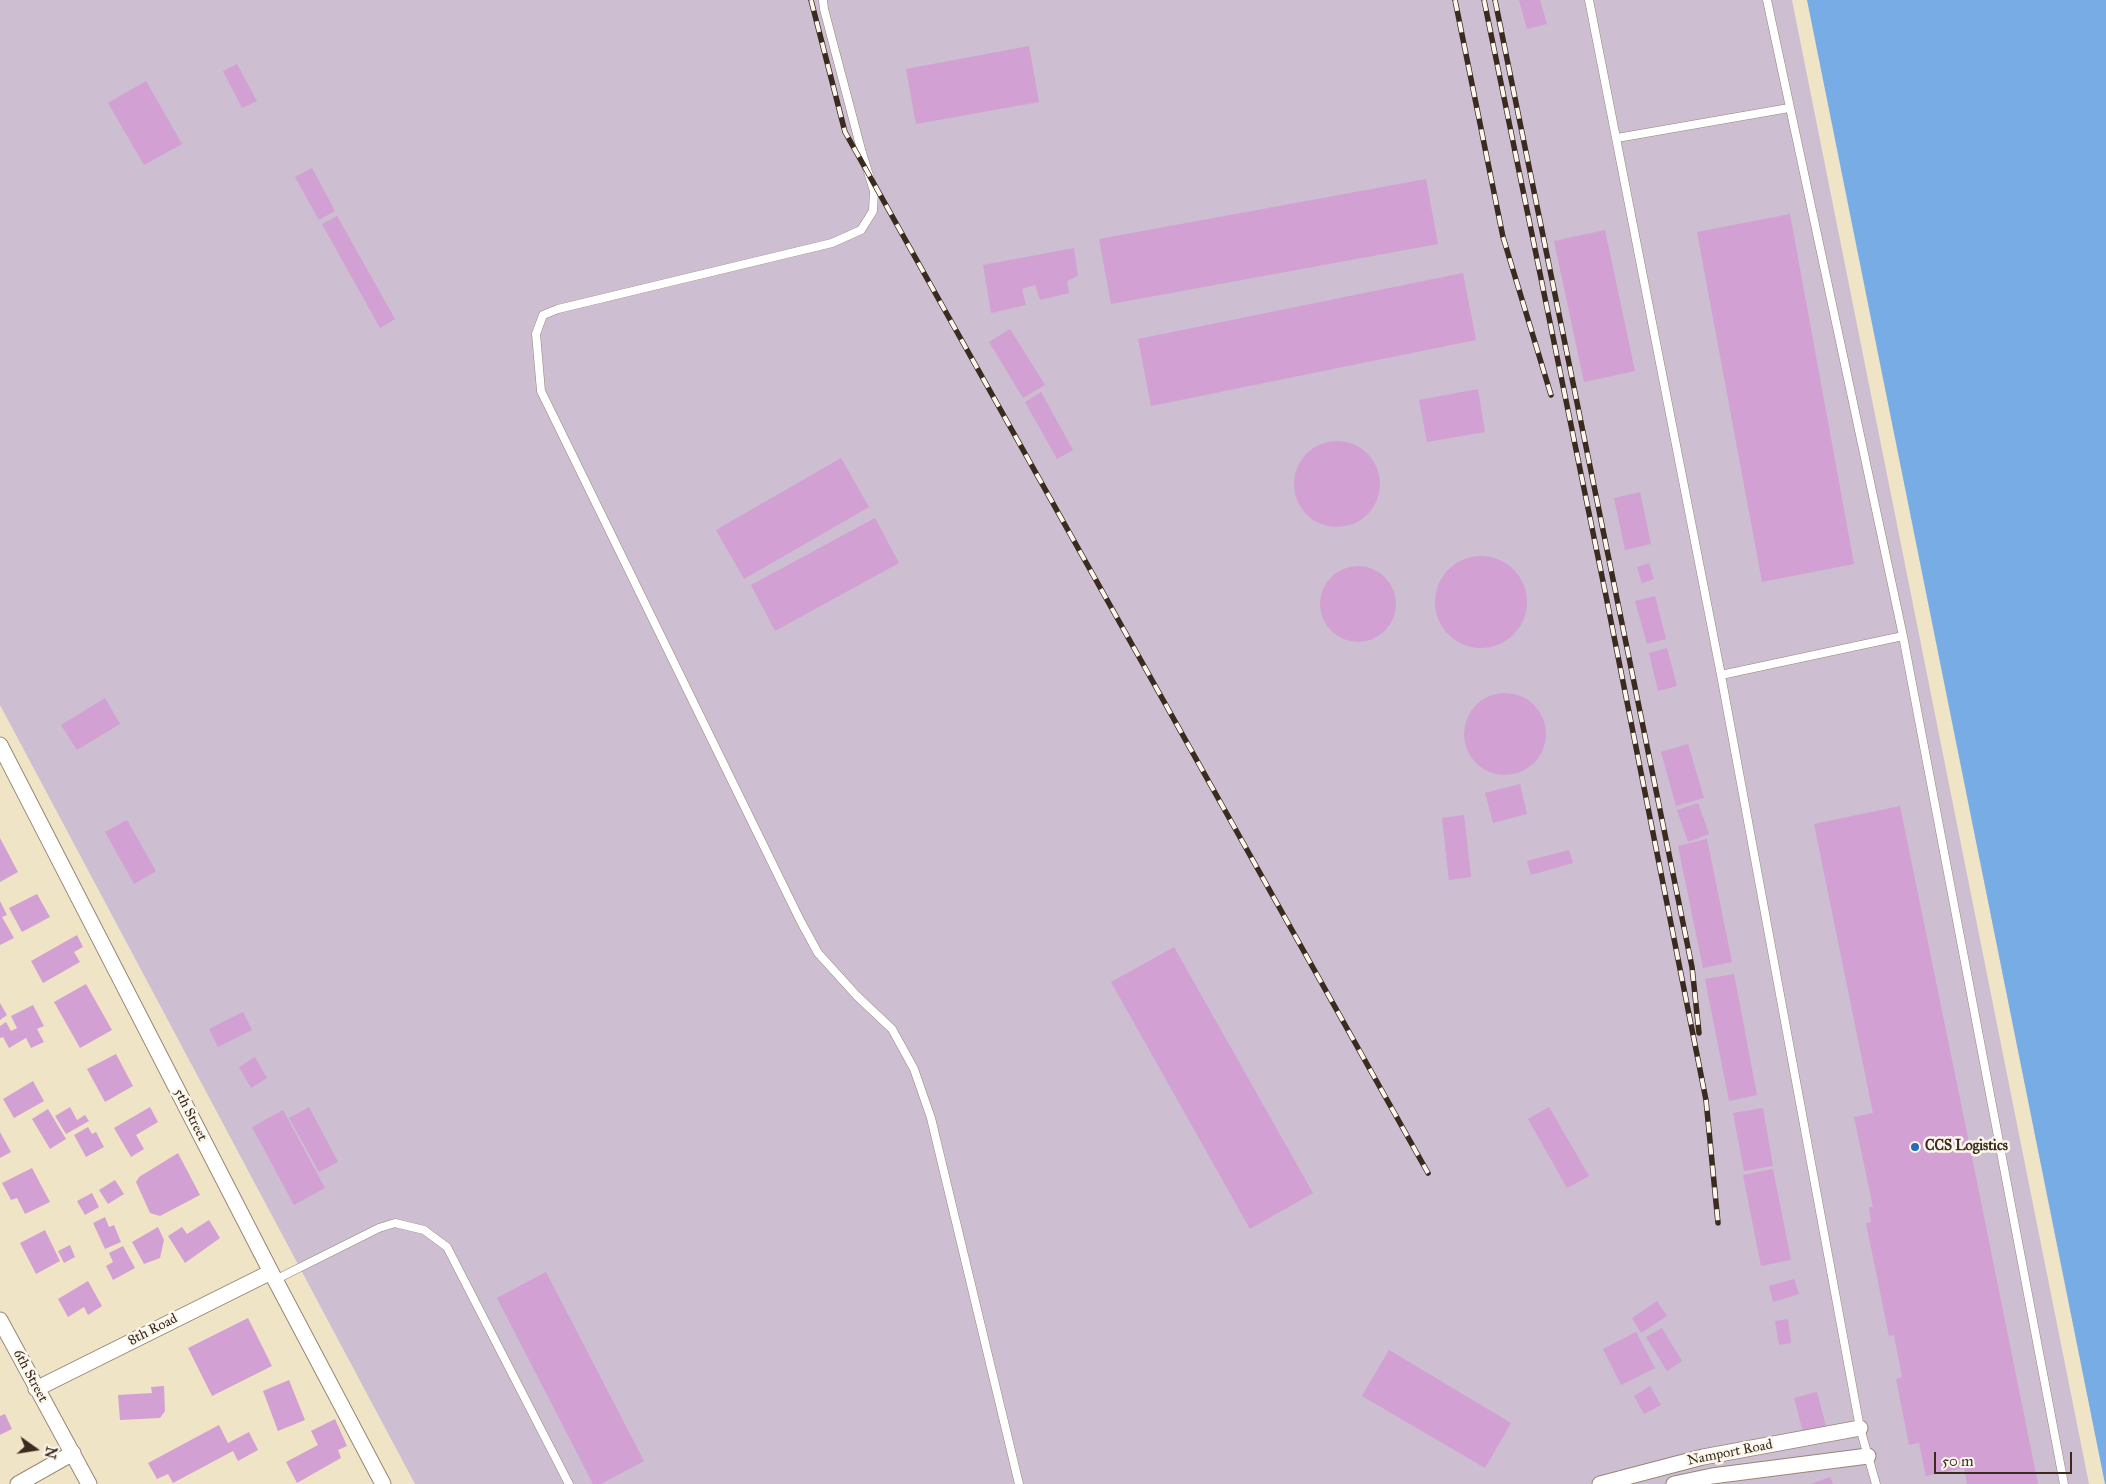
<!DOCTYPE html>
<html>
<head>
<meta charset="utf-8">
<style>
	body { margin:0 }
	#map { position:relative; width:2106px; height:1484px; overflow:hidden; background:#f0e4c7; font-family:"IM FELL Great Primer",serif }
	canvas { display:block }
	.north { position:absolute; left:10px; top:1424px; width:50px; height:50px; -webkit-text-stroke:4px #fbf7ec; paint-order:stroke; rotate:103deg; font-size:14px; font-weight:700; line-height:20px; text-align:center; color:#3b2a1e }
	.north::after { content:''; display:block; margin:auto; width:18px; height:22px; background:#3b2a1e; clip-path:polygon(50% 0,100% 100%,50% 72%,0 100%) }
	.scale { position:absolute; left:1934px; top:1452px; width:138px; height:22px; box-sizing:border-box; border:2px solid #3b2a1e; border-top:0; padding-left:6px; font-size:15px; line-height:18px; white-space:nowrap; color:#3b2a1e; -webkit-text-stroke:4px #fbf7ec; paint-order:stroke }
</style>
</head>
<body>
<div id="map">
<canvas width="2106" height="1484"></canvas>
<div class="north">N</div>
<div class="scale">50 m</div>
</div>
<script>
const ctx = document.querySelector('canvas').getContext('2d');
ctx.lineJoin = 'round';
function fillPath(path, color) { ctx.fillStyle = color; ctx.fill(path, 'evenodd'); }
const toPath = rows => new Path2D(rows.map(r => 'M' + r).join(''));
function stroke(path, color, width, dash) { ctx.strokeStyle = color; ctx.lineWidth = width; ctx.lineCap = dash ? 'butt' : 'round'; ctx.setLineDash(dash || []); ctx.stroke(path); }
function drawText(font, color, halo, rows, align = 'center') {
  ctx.font = font + ' "IM FELL Great Primer",serif'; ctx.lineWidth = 5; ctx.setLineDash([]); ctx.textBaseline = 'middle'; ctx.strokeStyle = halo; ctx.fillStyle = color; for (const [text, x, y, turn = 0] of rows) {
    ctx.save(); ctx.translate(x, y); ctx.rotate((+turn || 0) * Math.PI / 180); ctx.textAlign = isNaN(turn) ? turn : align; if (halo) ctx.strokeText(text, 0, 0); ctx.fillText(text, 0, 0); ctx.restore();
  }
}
fillPath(toPath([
	[0,0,1792,0,2089,1484,415,1484,0,705]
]), '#cdbed2');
fillPath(toPath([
	[1807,0,2106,0,2106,1484,2105,1484]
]), '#78ace5');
fillPath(toPath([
	[1519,0,1540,0,1547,24,1527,29],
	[1029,46,1039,102,916,124,906,69],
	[237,64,257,101,242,108,223,71],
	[146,81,182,144,144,165,108,103],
	[312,168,335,211,319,220,295,177],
	[1426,179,1438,244,1111,304,1099,239],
	[1790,214,1854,564,1762,582,1697,232],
	[337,216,395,319,380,328,322,224],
	[1605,230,1635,371,1584,382,1554,241],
	[1074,248,1078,276,1067,281,1069,293,1040,300,1035,285,1022,289,1026,305,991,313,983,265],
	[1463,273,1476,340,1151,406,1138,339],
	[1010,329,1045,385,1023,398,989,342],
	[1478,389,1485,432,1427,442,1419,400],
	[1041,392,1073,450,1057,459,1025,402],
	'1294 484a43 43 0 1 1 86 0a43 43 0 1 1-86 0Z',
	[841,458,869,507,744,579,716,530],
	[1640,492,1651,544,1625,550,1614,498],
	[875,518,899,563,775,631,751,585],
	'1435 602a46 46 0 1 1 92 0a46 46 0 1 1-92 0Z',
	[1649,563,1654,579,1642,583,1637,567],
	'1320 604a38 38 0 1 1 76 0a38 38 0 1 1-76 0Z',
	[1655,596,1666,639,1647,644,1635,601],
	[1667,648,1677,686,1658,691,1649,653],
	'1464 734a41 41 0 1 1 82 0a41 41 0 1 1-82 0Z',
	[105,698,120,724,77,750,61,725],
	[1688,744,1704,798,1676,806,1661,752],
	[1520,784,1527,814,1493,823,1485,793],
	[1698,803,1709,834,1688,842,1677,810],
	[1900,806,1976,1177,2038,1484,1967,1484,1964,1468,1926,1476,1919,1443,1909,1445,1896,1379,1902,1377,1894,1335,1889,1336,1866,1223,1871,1222,1869,1207,1873,1207,1854,1117,1873,1113,1814,824],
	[1464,815,1471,877,1449,880,1442,818],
	[127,820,156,871,134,884,105,832],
	[0,838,18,872,0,882],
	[1707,839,1732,962,1703,968,1678,846],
	[1569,850,1573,863,1531,875,1527,861],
	[37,894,50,917,22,932,9,908],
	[0,901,7,915,2,917,14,938,0,945],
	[77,935,83,947,74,952,80,962,43,983,31,961],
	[1174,947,1313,1193,1250,1229,1111,982],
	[1734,974,1757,1095,1729,1101,1705,979],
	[86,984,112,1030,80,1048,54,1002],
	[0,1003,7,1015,0,1020],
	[33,1005,44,1026,37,1029,44,1042,31,1048,26,1038,9,1048,3,1037,0,1038,0,1026,6,1022,11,1031,17,1028,11,1016],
	[243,1012,252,1030,218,1047,209,1029],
	[116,1054,133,1086,105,1102,87,1069],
	[255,1057,267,1078,251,1088,239,1067],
	[33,1081,44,1101,14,1118,3,1099],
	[70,1107,77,1120,85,1115,89,1121,66,1134,55,1116],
	[150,1107,158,1122,136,1135,144,1149,131,1157,114,1128],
	[309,1107,338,1162,319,1172,289,1118],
	[1549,1107,1589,1176,1567,1188,1528,1119],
	[1763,1108,1773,1166,1744,1171,1733,1113],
	[48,1109,66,1139,50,1149,32,1119],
	[283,1110,325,1188,294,1205,252,1127],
	[88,1127,92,1134,96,1132,104,1147,86,1157,74,1135],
	[0,1132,11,1152,0,1158],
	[178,1153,200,1195,160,1216,150,1213,136,1182,139,1177],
	[32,1168,50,1202,25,1214,17,1198,11,1200,2,1183],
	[1773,1169,1791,1260,1761,1266,1743,1175],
	[115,1180,124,1194,108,1204,99,1190],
	[92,1193,99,1207,85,1215,77,1201],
	[105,1217,109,1227,114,1225,121,1242,105,1249,93,1223],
	[209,1220,220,1238,185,1263,168,1236,182,1227,187,1234],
	[158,1227,164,1240,160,1258,144,1264,132,1242],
	[45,1230,60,1261,36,1274,20,1243],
	[70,1245,75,1257,64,1263,58,1251],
	[123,1246,135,1268,113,1280,106,1266,113,1262,109,1253],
	[546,1272,644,1461,601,1484,593,1484,497,1298],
	[1794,1279,1799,1294,1773,1302,1769,1286],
	[88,1281,102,1306,88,1315,84,1307,68,1317,58,1299],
	[1657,1301,1667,1316,1641,1333,1632,1318],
	[248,1318,272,1366,212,1396,188,1348],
	[1788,1319,1791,1343,1779,1345,1775,1321],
	[1662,1328,1682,1361,1667,1371,1646,1337],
	[1636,1332,1655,1368,1621,1385,1603,1349],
	[1389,1350,1511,1423,1485,1468,1362,1396],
	[289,1380,305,1420,278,1431,263,1391],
	[164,1386,165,1411,160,1418,120,1420,118,1395,152,1393,151,1387],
	[1650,1386,1661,1405,1644,1414,1634,1396],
	[1817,1392,1826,1426,1803,1432,1794,1398],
	[5,1414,12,1429,0,1435,0,1416],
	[335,1419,347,1446,338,1450,341,1458,297,1483,286,1462,318,1445,311,1431],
	[219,1425,228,1443,249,1432,258,1450,238,1461,233,1451,173,1483,168,1474,157,1479,148,1463],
	[1830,1477,1833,1484,1811,1484]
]), '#d2a0d3');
const service = toPath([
	[823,0,824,9,862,153,874,191,873,211,861,230,832,243,558,309,543,315,536,334,541,391,800,920,818,953,857,996,892,1029,914,1069,931,1118,1019,1484],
	[1589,0,1721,675,1860,1428,1876,1484],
	[1767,0,1903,636,2064,1484],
	[1617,138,1789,108],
	[1721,675,1903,636],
	[275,1280,379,1228,395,1223,424,1230,447,1247,569,1484]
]);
const minor = toPath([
	[0,745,271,1272,383,1484],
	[0,1320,89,1484],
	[36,1389,271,1272],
	[18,1484,73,1453],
	[1600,1484,1703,1457,1860,1428],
	[1674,1484,1712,1476,1868,1456]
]);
stroke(service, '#968772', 9);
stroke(minor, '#968772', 17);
stroke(service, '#fff', 8);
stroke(minor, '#fff', 15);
const rail = toPath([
	[811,0,845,132,1428,1173],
	[1455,0,1503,237,1551,395],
	[1484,0,1606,596,1706,1100,1718,1223],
	[1495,0,1692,967,1699,1033]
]);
stroke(rail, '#3b2a1e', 5.5);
stroke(rail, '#fbf7ec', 4, [11]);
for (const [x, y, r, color] of [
	[1915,1147,5,"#1f6fb2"]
]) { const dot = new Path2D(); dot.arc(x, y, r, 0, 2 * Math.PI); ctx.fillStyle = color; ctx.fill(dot); stroke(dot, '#fbf7ec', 2); }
drawText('14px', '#3b2a1e', '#fbf7ec', [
	["5th Street",190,1115,63],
	["8th Road",153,1330,-27],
	["6th Street",30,1376,62],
	["Namport Road",1730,1453,-11]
]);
drawText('bold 14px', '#3b2a1e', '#fbf7ec', [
	["CCS Logistics",1925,1147]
], 'left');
</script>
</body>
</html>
